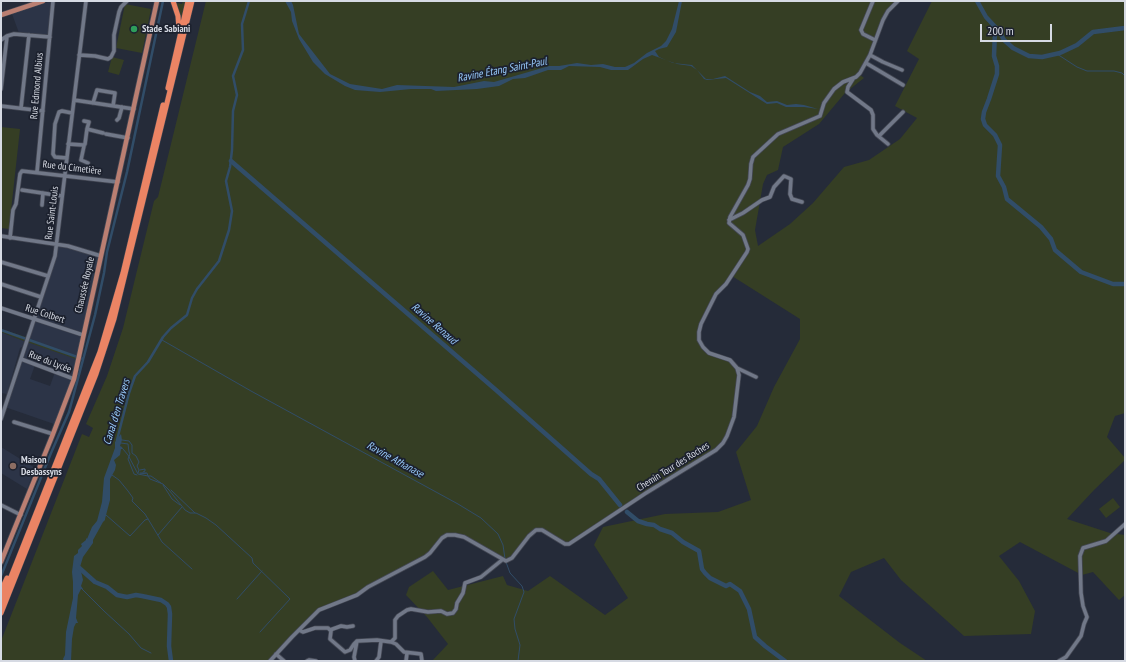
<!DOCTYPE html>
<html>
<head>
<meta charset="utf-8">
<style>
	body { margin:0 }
	#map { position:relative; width:1126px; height:662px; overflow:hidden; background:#252b39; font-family:"PT Sans Narrow",sans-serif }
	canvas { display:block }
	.frame { position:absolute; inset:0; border:2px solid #d6dae3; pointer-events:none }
	.scale { position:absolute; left:980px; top:24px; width:72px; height:18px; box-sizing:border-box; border:2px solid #d6dae3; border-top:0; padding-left:5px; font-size:12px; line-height:14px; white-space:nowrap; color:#d6dae3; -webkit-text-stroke:3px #1c212e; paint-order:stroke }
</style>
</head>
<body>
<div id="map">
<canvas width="1126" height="662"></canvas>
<div class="frame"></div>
<div class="scale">200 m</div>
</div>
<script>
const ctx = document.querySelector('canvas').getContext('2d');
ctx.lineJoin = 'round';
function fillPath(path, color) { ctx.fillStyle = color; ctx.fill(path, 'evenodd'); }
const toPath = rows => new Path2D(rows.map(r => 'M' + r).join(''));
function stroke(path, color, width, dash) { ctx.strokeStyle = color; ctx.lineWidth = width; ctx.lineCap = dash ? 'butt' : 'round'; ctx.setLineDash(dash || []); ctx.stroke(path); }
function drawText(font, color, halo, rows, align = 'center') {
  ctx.font = font + ' "PT Sans Narrow",sans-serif'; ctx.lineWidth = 3.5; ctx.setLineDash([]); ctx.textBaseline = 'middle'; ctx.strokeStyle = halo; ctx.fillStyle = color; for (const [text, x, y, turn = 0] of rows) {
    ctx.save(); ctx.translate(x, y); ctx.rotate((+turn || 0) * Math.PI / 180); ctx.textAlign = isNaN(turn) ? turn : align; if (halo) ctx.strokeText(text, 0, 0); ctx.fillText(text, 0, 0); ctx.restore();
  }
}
fillPath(toPath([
	[51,1,53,1,49,36,19,33,12,14],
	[56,244,101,256,74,379,57,425,5,407,54,258],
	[35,365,55,372,50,386,30,379],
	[1,332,24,341,22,347,20,348,7,394,1,393],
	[1,447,35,468,27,489,1,473]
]), '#2c3447');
fillPath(toPath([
	[183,1,186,1,182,19,180,19,176,3,182,4],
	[206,1,898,1,888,11,870,55,859,74,864,78,845,93,819,124,783,147,778,170,767,175,763,184,755,230,758,246,790,224,813,203,844,167,869,160,900,139,917,118,895,106,919,59,907,51,932,1,1125,1,1125,413,1115,416,1107,437,1125,458,1125,460,1094,490,1067,519,1110,533,1125,535,1125,595,1119,600,1093,572,1082,575,1020,542,999,556,1019,581,1035,611,1031,634,964,636,901,580,884,558,851,572,839,596,900,643,927,661,432,661,448,644,427,617,406,595,409,587,433,571,448,590,503,576,507,585,528,591,550,576,605,615,628,598,594,545,603,527,665,514,718,512,751,500,736,452,757,426,774,387,800,339,800,319,732,276,721,289,701,324,699,340,709,353,733,362,739,375,735,409,727,436,716,450,569,544,542,530,536,530,516,554,506,561,464,537,447,535,430,553,357,595,323,608,270,661,1,661,1,641,82,434,89,437,93,428,86,424,107,376,123,328,154,201,158,197],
	[125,4,151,9,142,53,116,48],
	[112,57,124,60,119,75,108,72],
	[1,127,20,129,9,229,1,228],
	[1,329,26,337,24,341,1,332],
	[29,339,77,356,76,359,27,342,29,341],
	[1113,498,1120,507,1106,518,1099,509]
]), '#353e24');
fillPath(toPath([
	[285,1,291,1,293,5,299,34,330,74,350,84,382,89,397,85,454,87,484,81,494,82,549,66,559,66,577,63,591,65,603,64,615,67,625,67,634,63,647,53,661,46,666,41,672,29,679,1,682,1,676,32,667,47,659,49,655,51,659,57,673,63,692,65,706,79,713,79,725,76,750,92,760,96,767,102,777,101,787,105,796,104,804,105,818,109,804,107,786,107,777,103,767,104,726,78,707,80,704,79,697,70,691,66,677,64,652,55,643,59,628,70,611,70,600,67,569,66,561,70,548,70,525,78,513,79,499,86,477,89,436,91,431,89,411,89,380,92,355,90,345,86,325,74,313,62,299,39,292,21,291,12],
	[121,434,122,440,120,446,122,447,123,449,121,449,120,455,114,460,116,465,115,470,110,479,110,500,105,519,105,520,103,522,93,540,93,543,83,557,80,567,83,580,81,586,83,589,81,589,78,595,76,618,78,623,76,623,74,627,72,639,71,661,64,661,63,659,65,655,66,632,73,598,73,582,72,572,74,556,78,553,78,550,82,546,81,544,86,540,86,538,87,539,92,527,97,521,102,502,104,478,115,448,115,442]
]), '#314d68');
stroke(toPath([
	[1057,54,1077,67,1087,71,1114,71,1122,73,1125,76],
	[162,340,251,391,458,504,481,518,498,534,503,545,505,559],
	[122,440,129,441,132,445,132,453,136,456,139,462,137,466,139,470,138,473],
	[121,443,128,444,129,452,130,454,128,459,134,474,137,475],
	[123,449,128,455,138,474,148,476,150,479,163,484,169,490,185,510,190,513,196,513,206,518,216,525,252,558,253,563,290,599,260,632],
	[140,470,145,469,145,471,143,472],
	[140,473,146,473],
	[140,474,147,473,148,476,151,476,161,483],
	[112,475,119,480,128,491,133,498,132,501,145,514,162,542,192,569],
	[163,485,172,499,180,505],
	[171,490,195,513],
	[106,515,130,536,145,520,148,519],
	[158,535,182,507],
	[506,562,510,573,522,586,524,592,514,619,515,629,520,645,518,661],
	[82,589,104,611,129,634,141,648,151,653],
	[237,599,262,571]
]), '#314d68', 1);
stroke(toPath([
	[1,330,83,359],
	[117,440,129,393,135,376,148,362,163,337,171,328,187,315,192,298,197,289,219,261,229,230,232,211,226,181,230,167,232,150,233,111,237,95,233,76,243,50,242,24,249,1],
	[1,576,51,453,69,412,95,315,104,273,107,252,127,172,163,1]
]), '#314d68', 2.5);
stroke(toPath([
	[977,1,986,17,999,31,1004,40,1013,48,1029,56,1042,57,1060,53,1077,45,1093,32,1125,28],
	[993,25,995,31,994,56,997,66,997,74,989,99,984,112,983,119,985,125,995,135,1000,145,998,176,1004,187,1007,199,1041,227,1051,239,1055,250,1081,272,1113,284,1125,284],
	[231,161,496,390,591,474,599,479,620,505],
	[627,512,638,521,647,524,654,525,660,529,672,533,683,542,699,551,702,569,705,573,710,578,726,586,730,584,740,591,749,609,755,637,765,646,785,661],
	[76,565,95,582,107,587,117,595,127,597,136,595,142,596,161,600,167,604,169,607,170,614,169,646,171,661]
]), '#314d68', 4.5);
const minor = toPath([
	[873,1,861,30,863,34,875,40],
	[1,40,7,36,14,34,50,37],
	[79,55,95,56,108,59,111,57,114,51,114,35,119,12,121,7,127,1],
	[870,55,883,62,902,70],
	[866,63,903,85],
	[853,79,848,87,847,92,871,110,873,115,873,129,877,135,888,144],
	[1,89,7,36],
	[74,100,134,109],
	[93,103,97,90,115,93,113,106],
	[1,106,43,111],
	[21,108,29,35],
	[117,120,119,118,122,107],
	[84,121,89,122,87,129],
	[106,134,128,138],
	[879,136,903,112],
	[68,144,83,145],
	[85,144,87,129,103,133],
	[84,146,81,160,88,163],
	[67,158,55,157,53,154,55,124,59,112,62,111,72,113],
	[37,172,53,1],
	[22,190,62,196],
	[42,205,43,193],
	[729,220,743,213,762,200,770,197,774,187,784,176,791,179,790,194,792,199,802,202],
	[1,236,68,246,101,256],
	[10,238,13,210,16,204,20,174,22,171,118,182],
	[1,262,48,276],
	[1,284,41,297],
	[1,308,83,335],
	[21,359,74,379],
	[737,368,756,377],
	[1,419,55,256,86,1],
	[14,422,53,434],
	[1,505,21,515],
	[299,630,303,632,315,628,328,628,331,631,330,639,345,652,350,650,354,644,357,641,377,640,391,642,395,638,395,620,398,616,407,610,411,609,428,612,441,611,447,614,453,613,456,609,457,603,463,593,465,583,481,577,502,560],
	[330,630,341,626,347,627,353,626],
	[391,642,396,644,404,652,421,654,422,661],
	[276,654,284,661],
	[270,661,292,637,319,610,357,595,368,587,425,557,430,553,442,538,447,535,455,535,464,537,506,561,512,558,529,536,536,530,542,530,565,544,569,544,646,493,716,450,723,443,727,436,734,417,739,375,737,368,730,360,709,353,703,347,699,340,699,332,701,324,716,294,726,284,747,252,748,249,743,235,729,223,730,217,748,185,750,179,751,164,753,157,778,134,820,116,824,103,834,89,843,82,856,77,860,73,870,55,883,20,888,11,898,1],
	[307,661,309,660,316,661],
	[355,661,354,657,357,641],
	[376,661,379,657,381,641],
	[406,661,407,653],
	[1059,661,1066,657,1081,636,1084,624,1087,617,1083,606,1081,593,1080,556,1083,548,1106,541,1125,524]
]);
const major = toPath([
	[1,15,43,1],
	[1,562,53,434,74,379,157,1]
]);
const highway = toPath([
	[173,1,178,16,179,29],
	[168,88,188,1],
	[1,591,7,578],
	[1,602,100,352,123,273,163,105],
	[1,613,96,374,114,319,192,1]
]);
stroke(minor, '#434753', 5);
stroke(major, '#434753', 6);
stroke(highway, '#434753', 6);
stroke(minor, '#717888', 3.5);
stroke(major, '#ba7f72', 4.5);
stroke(highway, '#eb8464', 5);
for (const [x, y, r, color] of [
	[134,29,4,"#2e9e5b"],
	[13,466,4,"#8d6e63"]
]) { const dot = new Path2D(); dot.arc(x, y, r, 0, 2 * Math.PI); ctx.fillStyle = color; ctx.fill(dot); stroke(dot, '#1c212e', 1.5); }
drawText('bold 10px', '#d6dae3', '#1c212e', [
	["Stade Sabiani",142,29],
	["Maison",21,460],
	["Desbassyns",21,472]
], 'left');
drawText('10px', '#d6dae3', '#1c212e', [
	["Rue Edmond Albius",37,86,-85],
	["Rue du Cimetière",72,168,7],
	["Rue Saint-Louis",52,213,-83],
	["Chaussée Royale",85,285,-77],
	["Rue Colbert",45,314,18],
	["Rue du Lycée",50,362,21],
	["Chemin Tour des Roches",673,467,-32]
]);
drawText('italic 11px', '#98cafb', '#1c212e', [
	["Ravine Étang Saint-Paul",502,70,-11],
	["Ravine Renaud",434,324,41],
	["Canal d'en Travers",117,412,-73],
	["Ravine Athanase",395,460,29]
]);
</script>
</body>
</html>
